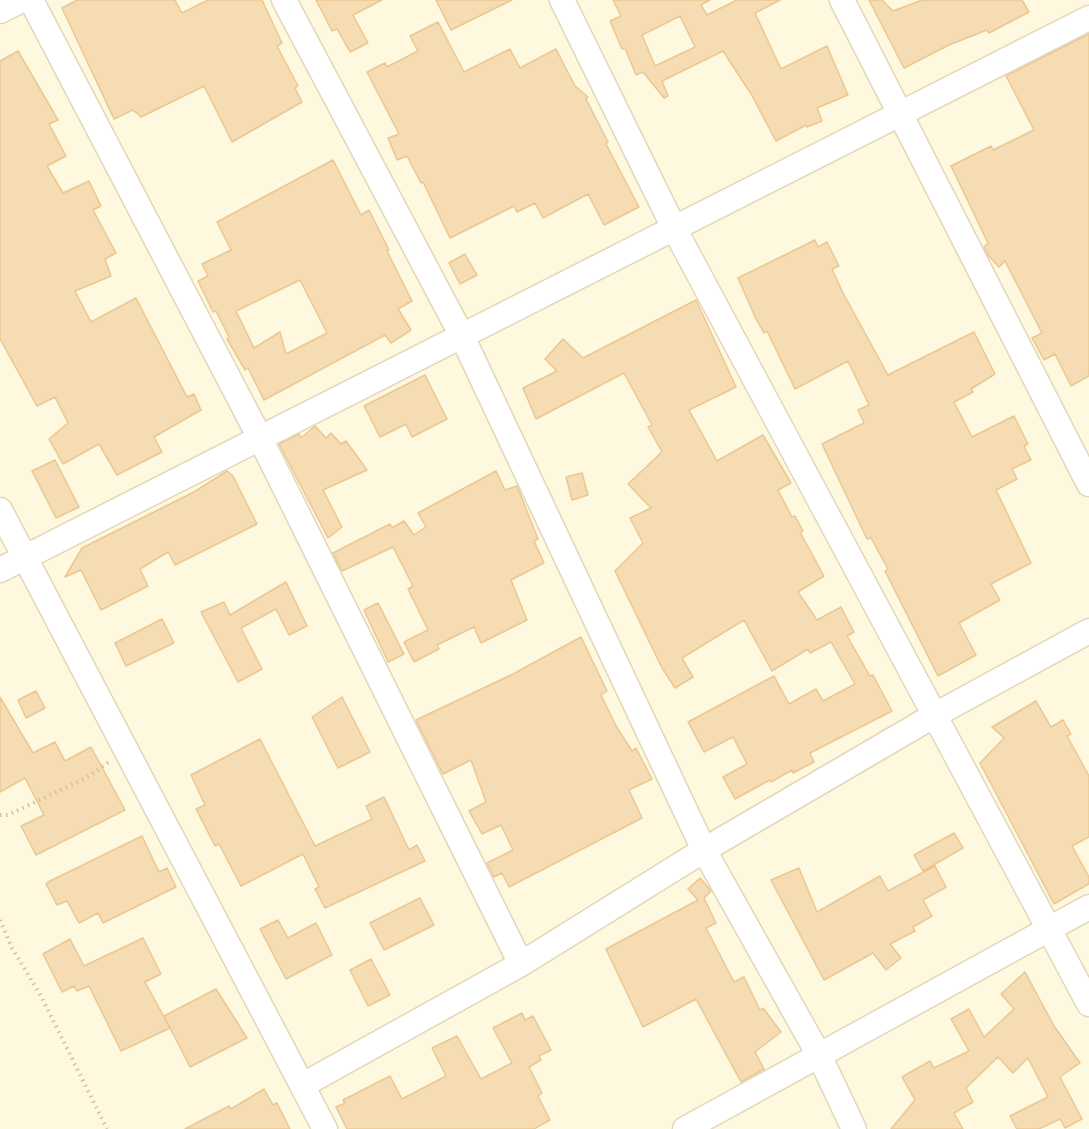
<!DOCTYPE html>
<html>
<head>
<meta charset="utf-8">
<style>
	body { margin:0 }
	canvas { display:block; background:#fef9de }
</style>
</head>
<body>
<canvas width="1089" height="1129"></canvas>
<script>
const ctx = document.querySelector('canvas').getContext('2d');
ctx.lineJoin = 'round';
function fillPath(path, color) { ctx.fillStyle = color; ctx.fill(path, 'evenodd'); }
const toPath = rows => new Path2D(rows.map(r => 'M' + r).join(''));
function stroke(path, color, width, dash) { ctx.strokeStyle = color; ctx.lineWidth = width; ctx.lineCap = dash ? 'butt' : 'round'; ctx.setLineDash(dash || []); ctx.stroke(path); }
const building = toPath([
	[77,0,175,0,182,13,208,0,262,0,282,43,277,46,298,86,295,88,302,102,232,142,204,86,141,117,133,110,114,119,62,8,77,0],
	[316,0,382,0,353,15,368,43,350,52,337,29,332,31,316,0],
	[436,0,512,0,451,30,436,0],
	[613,0,710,0,701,5,707,15,737,0,780,0,755,13,781,69,827,46,848,95,817,108,822,121,807,127,806,125,776,141,751,94,723,51,662,81,668,96,664,98,643,72,636,75,625,48,622,49,610,21,621,16,613,0],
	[680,16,695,47,655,66,642,35,680,16],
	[869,0,882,0,893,11,922,0,1022,0,1029,12,989,33,987,30,949,45,904,68,869,0],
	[438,22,464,72,510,49,520,68,556,49,575,86,588,97,586,99,608,142,606,144,639,207,604,225,588,194,543,218,535,203,517,212,514,206,450,238,423,182,421,183,407,156,397,160,388,138,399,134,367,72,385,63,387,67,418,51,410,36,438,22],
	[1089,34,1089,376,1071,386,1055,354,1044,360,1032,338,1042,333,1005,261,999,267,988,255,984,247,988,243,951,166,991,146,993,150,1034,130,1006,76,1089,34],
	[18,51,58,120,49,124,66,156,47,166,63,193,89,181,101,206,93,210,116,253,105,259,111,276,75,291,91,322,136,298,187,397,194,394,201,410,154,437,162,452,117,475,99,444,63,464,49,439,68,423,55,397,37,406,0,339,0,61,18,51],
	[333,160,361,215,369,210,389,250,387,251,412,301,398,309,411,330,391,343,385,335,264,400,248,368,245,370,227,339,229,337,216,311,213,312,198,281,208,276,202,264,231,250,217,222,333,160],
	[300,280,327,333,286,354,280,332,254,348,236,311,300,280],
	[815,240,818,247,827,242,839,266,832,269,843,293,888,375,974,332,995,374,971,389,973,392,954,402,972,437,1014,416,1028,444,1024,446,1031,460,1012,469,1017,479,996,490,1031,563,991,584,1000,600,959,623,976,655,938,676,885,571,888,569,871,538,867,539,822,444,864,423,858,410,869,405,848,361,795,389,767,331,764,333,756,319,738,278,815,240],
	[465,254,477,275,460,284,449,263,465,254],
	[696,300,736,387,689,410,717,461,763,435,791,483,778,490,792,517,795,516,803,531,800,532,824,576,798,592,817,620,841,607,854,632,847,636,870,676,873,675,892,711,810,753,814,762,793,773,792,770,771,782,770,780,735,799,723,777,747,764,733,737,704,752,688,722,774,676,789,704,816,689,823,701,855,684,831,642,810,653,808,649,772,671,744,620,682,658,693,677,675,688,662,668,615,571,643,543,630,518,651,508,628,484,662,452,648,427,652,425,624,373,536,419,523,388,557,371,545,359,563,339,583,358,696,300],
	[425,375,447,419,412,437,406,424,380,437,364,406,425,375],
	[315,426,326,438,331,433,341,444,346,441,367,470,323,490,342,527,328,538,279,444,299,434,301,438,315,426],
	[55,460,79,507,56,518,32,471,55,460],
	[227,471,233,476,257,524,175,565,168,552,140,569,148,586,101,610,81,570,65,577,82,548,194,492,227,471],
	[496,471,505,490,517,486,538,539,534,541,544,563,511,580,527,620,481,643,474,627,437,645,439,649,414,662,404,642,428,630,408,589,413,586,393,547,342,571,333,553,390,524,392,528,404,521,414,535,426,527,418,513,496,471],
	[582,473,588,495,572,500,566,477,582,473],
	[286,582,307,626,289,635,276,609,241,628,262,669,238,682,201,612,224,602,230,615,286,582],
	[378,603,404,654,388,662,364,610,378,603],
	[162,619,174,643,126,666,115,643,162,619],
	[581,637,607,691,601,695,616,726,632,751,636,748,652,779,629,790,642,818,509,887,502,873,494,877,487,863,513,850,501,825,482,834,469,811,486,802,471,760,443,774,416,720,513,674,581,637],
	[36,691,45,708,26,718,18,700,36,691],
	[0,697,33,753,55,742,65,761,91,747,125,810,36,855,21,826,44,815,25,778,0,792,0,697],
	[342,697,370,752,338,768,312,717,342,697],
	[1036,701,1051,727,1063,720,1071,734,1067,736,1089,776,1089,837,1072,846,1089,877,1089,884,1054,904,980,763,1004,738,992,727,1036,701],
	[260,739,315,846,372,819,366,806,384,797,409,850,417,845,425,861,325,908,315,889,319,887,303,854,241,886,219,844,215,846,196,809,205,805,191,775,260,739],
	[954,833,963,848,923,871,914,855,954,833],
	[142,836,159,872,167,868,176,887,103,923,98,913,79,923,67,901,57,905,46,884,48,882,142,836],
	[935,866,946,887,923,900,932,916,913,927,915,931,890,944,901,958,886,970,873,953,824,980,771,880,799,868,817,912,880,876,888,891,935,866],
	[700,878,711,891,704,898,716,923,706,928,734,982,744,977,760,1010,763,1008,781,1032,755,1052,764,1069,741,1082,696,999,643,1027,606,949,698,900,688,889,700,878],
	[420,898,434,925,384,950,370,923,420,898],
	[278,920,288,938,316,923,332,955,286,979,260,929,278,920],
	[143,938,161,974,145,982,170,1028,121,1051,89,986,77,991,74,986,62,992,43,954,70,939,84,966,143,938],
	[371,959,390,995,368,1006,350,970,371,959],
	[1025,972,1054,1026,1080,1063,1060,1077,1082,1119,1065,1128,1060,1119,1039,1129,1017,1129,1010,1116,1048,1097,1028,1058,1013,1073,998,1057,966,1088,973,1102,954,1113,963,1129,891,1129,915,1100,902,1077,930,1061,934,1068,969,1051,951,1019,969,1009,984,1037,1014,1009,1001,994,1025,972],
	[216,989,247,1038,190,1067,164,1016,216,989],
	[522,1013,525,1020,533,1016,551,1050,539,1056,541,1060,529,1067,542,1093,538,1096,550,1120,534,1129,347,1129,336,1107,345,1103,343,1100,390,1076,402,1099,446,1076,432,1048,457,1036,481,1079,512,1063,493,1028,522,1013],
	[264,1089,273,1105,277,1103,290,1129,185,1129,229,1106,231,1109,264,1089]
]);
fillPath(building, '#f6dcb3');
stroke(building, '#eac792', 1.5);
const minor = toPath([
	[31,0,260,438,521,964],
	[284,0,462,336,704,850,820,1057,854,1129],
	[562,0,674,228,1089,1004],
	[842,0,1089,484],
	[0,11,22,0],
	[0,510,325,1129],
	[0,570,1089,18],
	[303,1085,521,964,704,850,935,715,1089,631],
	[685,1129,1089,907]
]);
stroke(minor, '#e3d6b9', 27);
stroke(toPath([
	[0,815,8,815,86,778,109,762],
	[0,920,12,948,41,996,107,1129]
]), '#dac097', 4, [1.5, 4.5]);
stroke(minor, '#fff', 24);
</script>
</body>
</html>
